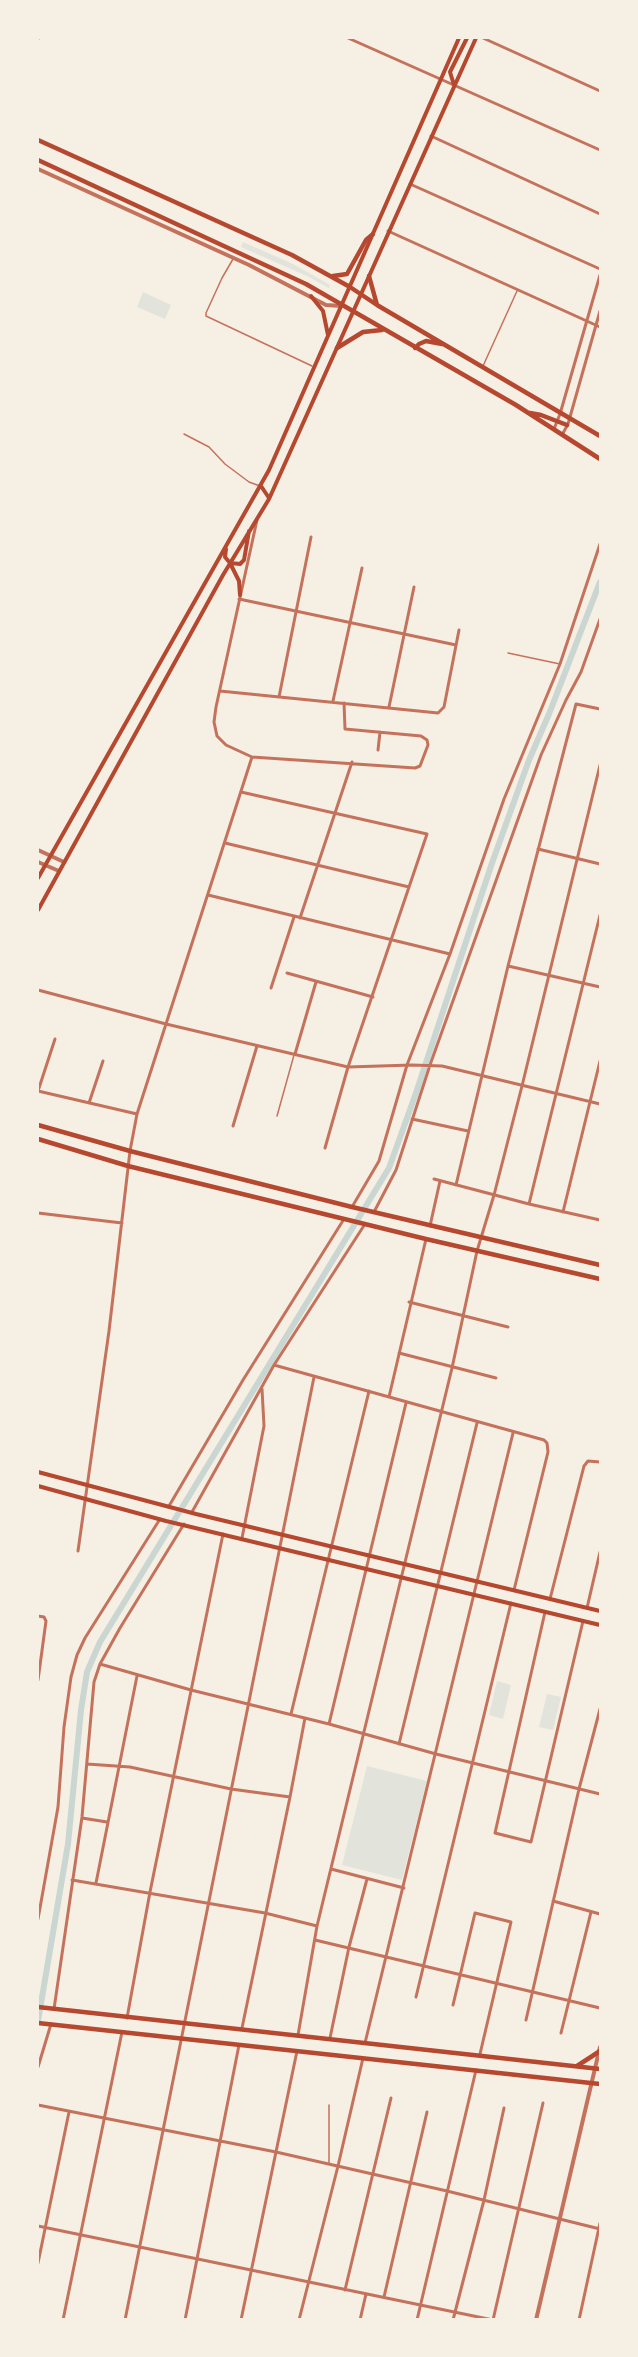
<!DOCTYPE html>
<html>
<head>
<meta charset="utf-8">
<style>
	body { margin:0 }
	#map { position:relative; width:638px; height:2357px; overflow:hidden; background:#f6efe4; font-family:"Fira Sans Condensed",sans-serif }
	canvas { display:block }
	.frame { position:absolute; inset:0; border:39px solid #f6efe4; pointer-events:none }
</style>
</head>
<body>
<div id="map">
<canvas width="638" height="2357"></canvas>
<div class="frame"></div>
</div>
<script>
const ctx = document.querySelector('canvas').getContext('2d');
ctx.lineJoin = 'round';
function fillPath(path, color) { ctx.fillStyle = color; ctx.fill(path, 'evenodd'); }
const toPath = rows => new Path2D(rows.map(r => 'M' + r).join(''));
function stroke(path, color, width, dash) { ctx.strokeStyle = color; ctx.lineWidth = width; ctx.lineCap = dash ? 'butt' : 'round'; ctx.setLineDash(dash || []); ctx.stroke(path); }
fillPath(toPath([
	[243,242,293,264,330,285,329,288,307,276,241,247],
	[143,292,171,305,165,319,137,307],
	[497,1681,511,1685,503,1719,489,1715],
	[547,1694,561,1697,553,1730,539,1727],
	[367,1766,427,1781,402,1880,342,1865]
]), '#e2e4dc');
stroke(toPath([
	[38,2021,68,1844,81,1710,87,1672,100,1642,389,1168,416,1093,492,863,529,760,549,714,600,582]
]), '#c9d6d2', 6);
stroke(toPath([
	[233,259,222,278,206,313,206,316,312,366],
	[483,366,517,291],
	[184,434,209,447,225,464,249,482,260,486],
	[508,653,560,664],
	[277,1116,294,1055],
	[329,2105,329,2163]
]), '#c5725c', 1.5);
stroke(toPath([
	[348,38,600,150],
	[483,38,600,91],
	[38,39,38,38],
	[431,136,600,214],
	[410,184,600,269],
	[388,231,600,327],
	[554,429,560,414,600,275],
	[562,435,568,424,600,311],
	[257,520,216,707,214,722,217,736,226,745,252,757,415,768,420,766,428,745,427,740,421,736,345,729,344,703],
	[239,599,456,645],
	[220,691,438,713,444,707,459,630],
	[279,697,311,537],
	[333,701,362,568],
	[389,707,414,587],
	[378,750,380,732],
	[241,792,427,834,348,1067,325,1148],
	[225,843,409,887],
	[538,849,600,864],
	[208,895,450,954],
	[300,918,352,762],
	[508,966,600,987],
	[287,973,373,997],
	[271,988,294,917],
	[38,990,166,1024,348,1067,412,1065,442,1066,600,1104],
	[295,1054,316,982],
	[38,1091,137,1114],
	[38,1091,55,1039],
	[89,1103,103,1061],
	[412,1119,468,1131],
	[233,1126,257,1046],
	[434,1179,529,1204,600,1220],
	[456,1185,508,966,576,704,600,709],
	[529,1204,600,915],
	[352,1207,379,1161,407,1065,450,954,504,799,560,664,600,544],
	[374,1212,396,1170,430,1065,541,755,566,700,581,672,600,619],
	[563,1212,600,1061],
	[38,1213,122,1223],
	[430,1226,440,1181],
	[409,1302,508,1327],
	[399,1353,496,1378],
	[274,1365,544,1440,547,1443,548,1452,514,1590],
	[389,1397,426,1239],
	[169,1506,243,1380,344,1219],
	[192,1512,274,1365,365,1224],
	[242,1538,264,1426,262,1389],
	[78,1551,109,1331,130,1151,137,1114,252,757],
	[550,1599,584,1466,588,1461,600,1462],
	[587,1608,600,1552],
	[545,1612,495,1833,531,1842,583,1621],
	[38,1616,44,1617,46,1621,38,1680],
	[100,1664,191,1690,329,1724,436,1754,600,1794],
	[291,1714,369,1391],
	[329,1724,406,1403],
	[399,1744,477,1423],
	[87,1764,130,1767,231,1789,290,1797],
	[82,1818,107,1822],
	[331,1869,404,1888],
	[72,1880,265,1913,317,1926],
	[96,1883,137,1676],
	[553,1901,600,1914],
	[38,1919,58,1807,64,1727,71,1677,77,1655,85,1638,160,1519],
	[315,1940,600,2008],
	[416,1997,511,1603],
	[453,2005,475,1913,511,1922,480,2054],
	[54,2009,82,1817,94,1682,100,1664,120,1628,184,1524],
	[127,2018,150,1892,223,1534],
	[526,2020,579,1789,600,1709],
	[242,2028,290,1797,305,1718],
	[561,2033,591,1912],
	[298,2035,317,1926,452,1368,477,1251,494,1195,522,1086,600,765],
	[330,2038,349,1947,367,1879],
	[365,2043,513,1433],
	[38,2067,51,2024],
	[38,2105,276,2152,447,2191,600,2229],
	[38,2226,493,2320],
	[38,2263,69,2112],
	[345,2290,391,2098],
	[384,2297,427,2112],
	[63,2320,122,2032],
	[125,2320,314,1377],
	[185,2320,239,2045],
	[241,2320,297,2051],
	[299,2320,338,2166,363,2058],
	[360,2320,366,2294],
	[417,2320,476,2070],
	[453,2320,484,2200,504,2108],
	[493,2320,543,2103],
	[579,2320,600,2223]
]), '#c5725c', 3);
stroke(toPath([
	[38,169,249,265,326,305,342,306],
	[38,850,64,862],
	[38,862,59,871],
	[536,2320,600,2047]
]), '#c5725c', 4);
stroke(toPath([
	[454,85,450,72,467,38],
	[311,296,323,311,328,335],
	[261,486,269,498],
	[226,549,225,557,230,563,239,581,240,595],
	[231,563,240,564,244,560,249,531],
	[38,878,269,470,459,38],
	[38,910,223,575,269,499,476,38],
	[38,1472,196,1514,600,1611],
	[38,1486,166,1521,600,1625]
]), '#b5482f', 4);
stroke(toPath([
	[38,140,292,255,350,287,377,305,600,436],
	[38,160,306,284,516,405,600,459],
	[333,276,347,274,366,240,373,234],
	[369,276,377,305],
	[337,348,363,332,382,330],
	[415,348,419,344,426,341,442,344],
	[530,413,541,415,567,425],
	[38,1125,130,1151,352,1207,600,1265],
	[38,1139,128,1166,426,1239,600,1279],
	[38,2007,600,2069],
	[38,2023,600,2084],
	[577,2066,600,2051]
]), '#b5482f', 4.5);
</script>
</body>
</html>
